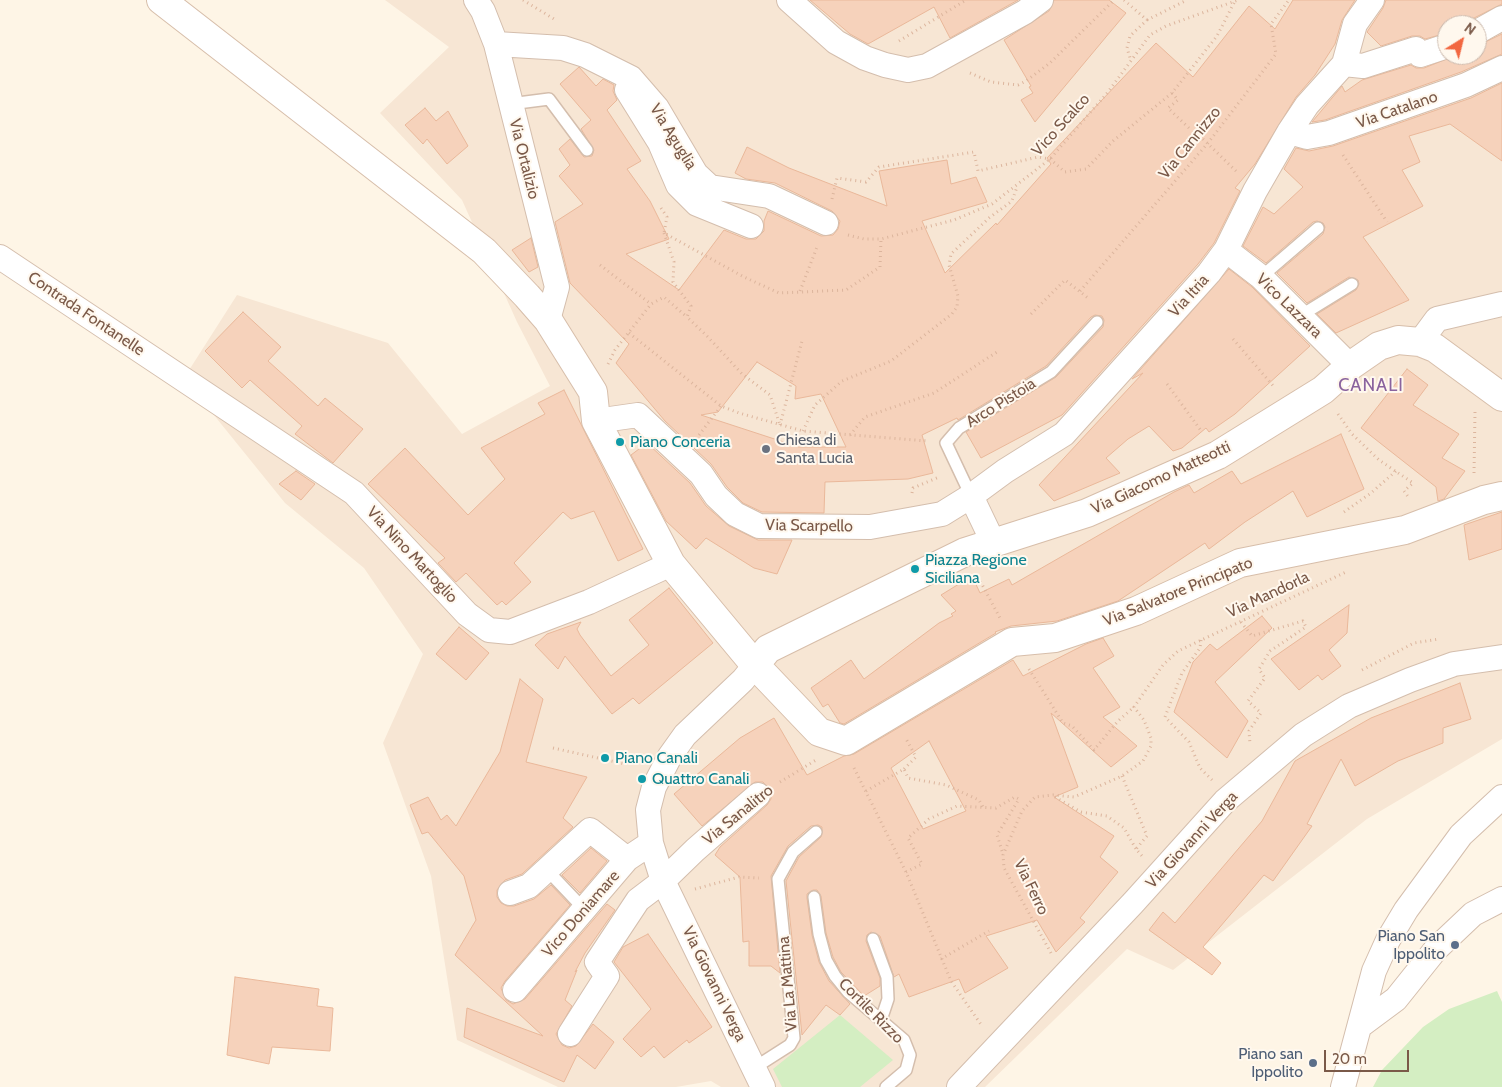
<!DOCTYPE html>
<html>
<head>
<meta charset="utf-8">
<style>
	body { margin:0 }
	#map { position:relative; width:1502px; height:1087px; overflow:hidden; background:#fef5e6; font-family:Cabin,sans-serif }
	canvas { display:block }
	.north { position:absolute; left:1437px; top:15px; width:50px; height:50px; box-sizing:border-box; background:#fff8ee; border:1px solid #cab8ac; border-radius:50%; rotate:36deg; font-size:14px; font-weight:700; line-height:20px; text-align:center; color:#7a5948 }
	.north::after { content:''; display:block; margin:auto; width:18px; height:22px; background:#f26741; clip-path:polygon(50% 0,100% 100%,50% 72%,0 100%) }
	.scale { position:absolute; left:1324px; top:1050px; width:85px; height:22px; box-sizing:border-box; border:2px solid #7a5948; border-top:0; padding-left:6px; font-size:15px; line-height:18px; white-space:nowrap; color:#7a5948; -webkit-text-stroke:4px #fff8ee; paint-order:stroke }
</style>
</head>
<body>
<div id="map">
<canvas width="1502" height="1087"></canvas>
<div class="north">N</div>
<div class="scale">20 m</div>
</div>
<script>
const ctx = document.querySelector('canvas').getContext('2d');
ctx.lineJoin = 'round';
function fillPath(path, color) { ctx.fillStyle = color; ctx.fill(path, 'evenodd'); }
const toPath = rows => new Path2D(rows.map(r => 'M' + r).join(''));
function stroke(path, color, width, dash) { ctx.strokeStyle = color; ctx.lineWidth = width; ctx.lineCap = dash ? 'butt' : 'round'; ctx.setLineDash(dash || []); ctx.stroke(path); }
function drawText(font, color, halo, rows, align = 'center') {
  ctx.font = font + ' Cabin,sans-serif'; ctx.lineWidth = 4; ctx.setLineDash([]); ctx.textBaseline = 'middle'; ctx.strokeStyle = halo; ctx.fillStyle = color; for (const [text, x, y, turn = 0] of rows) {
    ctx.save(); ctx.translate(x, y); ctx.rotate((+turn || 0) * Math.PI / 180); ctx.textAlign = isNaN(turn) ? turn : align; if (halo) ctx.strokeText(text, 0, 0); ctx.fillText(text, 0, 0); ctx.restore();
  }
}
fillPath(toPath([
	[385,0,1502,0,1502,739,1367,819,1173,970,1127,949,985,1087,721,1087,711,1081,676,1087,558,1087,457,1040,431,876,383,743,423,654,364,568,285,503,184,378,237,295,388,343,462,434,550,386,517,322,462,200,380,113,449,47],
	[1447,25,1477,25,1477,55,1447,55]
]), '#f7e6d4');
fillPath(toPath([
	[1497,991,1502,1002,1502,1087,1373,1087,1382,1070,1423,1027,1449,1009],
	[840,1015,893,1060,860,1087,782,1087,773,1069]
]), '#d4eec2');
const building = toPath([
	[810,0,1018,0,950,38,934,7,868,44,850,34,810,0],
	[1054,0,1109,0,1126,13,1035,122,1021,100,1033,93,1029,87,1031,86,1004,40,1049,11,1054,0],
	[1293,0,1355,0,1342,20,1335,44,1315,75,1296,97,1255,164,1235,188,1240,191,1214,243,1198,264,1062,415,981,458,966,432,1056,377,1103,327,1104,320,1102,316,1095,315,1091,317,1046,366,958,420,957,418,922,435,933,473,908,479,825,482,824,513,762,512,743,503,727,487,711,464,665,421,616,363,629,344,570,283,555,222,583,204,559,176,570,165,559,149,570,139,584,157,592,156,594,150,581,129,591,120,560,84,579,67,596,86,603,79,614,85,613,91,617,100,607,110,641,161,627,169,650,201,669,239,626,254,679,290,724,230,746,239,756,239,764,231,764,221,768,211,821,236,833,235,838,229,840,221,832,211,775,183,746,179,735,173,747,147,789,168,887,206,879,171,947,160,951,184,976,177,987,202,922,221,945,273,996,223,997,225,1051,164,1047,158,1156,43,1193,77,1249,6,1275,29,1293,0],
	[757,362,796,386,795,399,821,394,846,447,799,447,701,415,718,412,757,362],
	[1386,0,1502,0,1502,4,1470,20,1465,25,1447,25,1447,33,1425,39,1420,36,1412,36,1381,46,1367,32,1383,8,1386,0],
	[1502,34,1502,54,1461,72,1325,120,1312,122,1342,86,1345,92,1362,80,1411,65,1416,68,1424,68,1457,55,1477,55,1477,46,1502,34],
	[1502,83,1502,161,1450,124,1409,136,1420,162,1402,170,1423,206,1363,237,1409,300,1336,333,1317,314,1356,290,1359,284,1358,280,1349,277,1307,303,1277,273,1323,234,1325,227,1323,223,1317,221,1313,222,1266,263,1243,246,1263,207,1274,214,1303,187,1284,169,1296,148,1309,151,1333,146,1471,98,1502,83],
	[425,108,436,121,448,111,468,146,447,164,427,139,423,144,405,125,425,108],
	[531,238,538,267,529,272,512,250,531,238],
	[1229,269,1252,287,1310,346,1235,414,1209,432,1206,428,1182,448,1173,451,1149,426,1128,439,1106,458,1120,473,1054,501,1039,485,1143,373,1132,379,1229,269],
	[243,312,281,347,268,361,318,406,325,398,363,429,333,463,295,434,302,426,250,380,242,388,205,351,243,312],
	[1407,369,1428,385,1413,405,1459,434,1442,458,1465,471,1444,499,1438,501,1436,487,1361,428,1407,369],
	[564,390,643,549,618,561,594,511,571,519,563,512,514,563,531,582,506,605,502,601,497,605,466,573,456,582,438,563,445,558,368,484,405,448,468,515,505,479,481,448,545,414,538,403,564,390],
	[1341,434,1364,489,1307,517,1293,491,1245,522,1209,549,1205,543,1118,601,1057,621,1011,626,995,632,996,633,844,724,840,723,828,704,823,707,811,688,851,660,864,679,939,623,953,616,951,614,956,611,941,595,972,576,980,593,1009,579,1012,585,1174,492,1189,485,1194,493,1232,471,1241,484,1341,434],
	[647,443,690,483,706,506,729,526,758,540,792,540,777,574,754,568,706,538,696,549,666,521,631,455,647,443],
	[296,471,315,484,301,500,279,484,296,471],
	[1502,512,1502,549,1469,560,1464,525,1502,512],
	[669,588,713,643,639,704,633,698,612,714,565,656,558,669,535,645,547,634,581,622,577,629,580,635,611,676,649,645,629,620,669,588],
	[1349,605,1347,633,1329,650,1341,666,1322,680,1318,675,1299,690,1271,659,1349,605],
	[1262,616,1272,628,1215,682,1248,721,1227,758,1174,712,1193,662,1210,644,1217,650,1262,616],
	[459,627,489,653,466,680,436,654,459,627],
	[1103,638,1114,656,1093,668,1120,707,1103,717,1137,746,1111,767,1051,713,1078,787,1054,797,1114,836,1100,857,1118,872,1080,918,1085,922,1056,952,1037,920,986,936,1008,968,965,993,959,979,909,997,899,974,894,977,880,936,871,932,867,935,866,941,880,978,880,986,864,996,841,972,833,957,826,933,821,896,817,890,813,890,807,894,807,898,812,935,819,962,829,981,850,1004,840,1015,826,1005,802,1035,786,881,799,857,821,837,822,827,818,825,811,826,788,846,771,876,780,973,771,966,749,966,749,941,743,942,740,877,715,855,720,847,767,805,771,799,771,792,763,782,755,782,702,826,674,794,740,738,774,718,807,775,844,756,854,754,1013,660,1023,676,1086,644,1103,638],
	[929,741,966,811,923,829,891,768,929,741],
	[520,679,543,699,526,762,587,777,563,818,573,827,522,874,505,880,497,890,497,897,501,903,507,906,514,906,534,899,551,885,570,905,505,981,501,988,506,1000,513,1004,525,999,607,904,615,910,585,953,575,972,577,970,565,1000,572,1006,556,1034,562,1045,569,1048,576,1046,593,1024,614,1042,595,1069,577,1055,564,1082,464,1037,467,1008,543,1036,455,955,476,920,464,876,428,832,422,834,410,805,428,797,441,820,447,815,456,826,500,752,520,679],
	[1460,683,1471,719,1443,728,1443,743,1398,761,1355,786,1341,759,1307,824,1312,826,1273,881,1264,875,1203,947,1221,963,1212,975,1149,930,1163,912,1175,923,1262,821,1295,761,1371,718,1460,683],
	[591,848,607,861,580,893,562,875,591,848],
	[648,934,712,1027,689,1043,687,1040,664,1058,654,1046,641,1057,623,1039,651,1009,614,962,623,947,648,934],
	[235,977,319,989,317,1006,333,1008,330,1051,272,1047,269,1064,227,1055,235,977]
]);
fillPath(building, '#f6d2bb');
stroke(building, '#eab89a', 1);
const lane = toPath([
	[510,104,549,99,587,150],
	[1261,277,1318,228],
	[1300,316,1352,284],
	[971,496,946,443,959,428,1051,372,1097,322],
	[547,870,584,909],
	[814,897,819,934,826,960,835,976,848,992,904,1040,910,1055,906,1070,886,1087],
	[873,939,887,977,888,999,881,1020],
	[754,1068,790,1045,794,1038,778,879,793,852,816,832]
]);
const street = toPath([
	[476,0,483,11,496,44,557,287,548,320],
	[789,0,836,42,865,58,885,65,908,70,927,66,1025,12,1041,0],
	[1477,32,1502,18],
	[496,44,563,48,585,55,631,78,657,108,696,174,710,187,769,196,826,223],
	[1344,64,1363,66,1416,49,1420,55,1447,46],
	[627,90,660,143,678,185,697,204,751,226],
	[1289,132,1307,137,1329,133,1466,85,1502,68],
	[1226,250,1261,277,1350,366],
	[0,257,354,493,467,614,489,630,510,632,589,602,671,564],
	[1420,342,1437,319,1502,304],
	[596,421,638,415,701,474,716,496,735,514,759,526,870,527,942,514,971,496],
	[994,544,971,496,1005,471,1064,434,1209,273,1226,250,1255,191,1289,132,1307,105,1344,64,1355,24,1372,0],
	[755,665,743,680,685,735,670,756,654,787,648,810,651,843,663,881,763,1087],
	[510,893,529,886,590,830,627,859],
	[515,990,627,859,651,843],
	[1361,1025,1396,999,1436,949,1473,914,1502,899],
	[570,1034,607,976,597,962,638,900,663,881,695,850,758,795],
	[959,1087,1133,903,1225,801,1303,735,1349,706,1410,680,1454,664,1502,657],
	[1343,1087,1374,971,1388,940,1406,910,1461,835,1502,797]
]);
const secondary = toPath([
	[161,0,484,251,527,296,548,320,593,392,596,421,671,564,755,665,819,732,846,741,1012,642,1055,638,1136,611,1240,563,1405,530,1484,500,1502,496],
	[755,665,768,649,965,552,1087,513,1218,455,1323,390,1350,366,1379,346,1398,340,1420,342,1435,348,1502,397]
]);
stroke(lane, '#d4bead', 14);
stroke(street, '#d4bead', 26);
stroke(secondary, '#d7beaa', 30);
stroke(toPath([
	[523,0,554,19],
	[1124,0,1147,20,1130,36,1127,48,1131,61],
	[1147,20,1187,0],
	[899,41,966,0],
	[970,73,991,82,1018,85,1026,81,1050,63,1114,0],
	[1172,93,1178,100,1168,108,1191,130],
	[1203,139,1237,172],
	[1343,155,1387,222],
	[832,199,837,178,866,182,879,167,974,152,978,171,1038,157,1050,159,1065,172,1086,169,1113,141,1172,93,1217,36,1235,1],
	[661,208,667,217,664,233,744,277,779,293,846,290,880,267,881,239],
	[664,233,674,262,673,282,691,306,687,317,708,337,742,374,770,395,780,425],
	[848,235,864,239,881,239,954,220,992,204,1050,159,1108,92,1150,35,1166,26,1238,0],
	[600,265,651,304],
	[800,291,817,247],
	[1080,291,1208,143,1276,54,1271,24,1289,0],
	[1031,314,1065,280,1088,298],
	[629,333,721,406,739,413,803,431,927,441],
	[1233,339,1275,388],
	[608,364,615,350,651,304,664,297,687,317],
	[1167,384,1202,432],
	[1338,414,1352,434,1379,460,1413,483,1404,491,1409,498],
	[780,425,802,341],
	[803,431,815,405,842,381,891,361,952,314,957,307,958,296,949,265,951,254,989,218,1012,201,1017,187],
	[699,435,721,406],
	[850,435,865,417,934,393,997,352],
	[1474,473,1475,412],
	[912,493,913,488,939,477],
	[1344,512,1371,493,1396,471],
	[978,577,1000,618],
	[1241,622,1252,636,1303,621,1306,627,1270,651,1259,669,1265,678,1248,701,1261,713,1249,731,1250,744],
	[1201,640,1200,648,1182,673,1165,717,1189,742,1200,768,1212,780],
	[1029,669,1063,723,1072,726,1094,750,1118,721,1134,707],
	[1362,670,1414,643,1439,639],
	[553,748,625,764,639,756],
	[854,768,906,872,951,981,982,1026],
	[904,769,916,757,905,737],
	[1122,776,1147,836,1136,849,1142,856],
	[780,782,816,760],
	[866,791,904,769,908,778,946,785,979,800,983,807],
	[1055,797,1081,812,1107,816,1124,828,1136,849],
	[906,872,922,864,908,838,929,819,957,806,996,808,1015,797,1019,799,997,835,1003,854],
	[695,889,739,877,759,878],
	[1051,953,1004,868,1003,855,1022,811,1035,797,1053,795,1074,797,1122,776,1143,761,1151,746,1151,738,1144,720,1134,707,1163,665,1178,651,1346,572],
	[941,959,989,931]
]), '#dcb59d', 3, [1, 4]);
stroke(lane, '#fff', 11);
stroke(street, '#fff', 24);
stroke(secondary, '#fff', 28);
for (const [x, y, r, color] of [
	[620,442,5,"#0f9aa8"],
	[766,449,5,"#6b7280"],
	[915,569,5,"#0f9aa8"],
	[605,758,5,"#0f9aa8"],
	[642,779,5,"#0f9aa8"],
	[1455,945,5,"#5c6f8a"],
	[1313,1063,5,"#5c6f8a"]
]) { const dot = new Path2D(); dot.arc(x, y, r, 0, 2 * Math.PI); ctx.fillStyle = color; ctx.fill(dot); stroke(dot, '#fff8ee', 2); }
drawText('16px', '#7a5948', '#fff8ee', [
	["Via Catalano",1397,110,-19],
	["Vico Scalco",1061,125,-48],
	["Via Aguglia",673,137,58],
	["Via Cannizzo",1190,143,-51],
	["Via Ortalizio",524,159,76],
	["Via Itria",1189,296,-48],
	["Vico Lazzara",1289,306,44],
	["Contrada Fontanelle",86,314,34],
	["Arco Pistoia",1001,403,-32],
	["Via Giacomo Matteotti",1161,478,-25],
	["Via Scarpello",809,526,1],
	["Via Nino Martoglio",412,555,47],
	["Via Salvatore Principato",1178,592,-22],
	["Via Mandorla",1268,595,-25],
	["Via Sanalitro",738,815,-39],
	["Via Giovanni Verga",1192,840,-47],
	["Via Ferro",1031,887,64],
	["Vico Doniamare",581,914,-49],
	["Via Giovanni Verga",714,984,64],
	["Via La Mattina",788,984,-95],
	["Cortile Rizzo",871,1011,45]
]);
drawText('16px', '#5b616d', '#fff8ee', [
	["Chiesa di",776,440],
	["Santa Lucia",776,458]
], 'left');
drawText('16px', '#0d838f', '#fff8ee', [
	["Piano Conceria",630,442],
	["Piazza Regione",925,560],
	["Siciliana",925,578],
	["Piano Canali",615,758],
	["Quattro Canali",652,779]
], 'left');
drawText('16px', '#4e5e75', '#fff8ee', [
	["Piano San",1445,936],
	["Ippolito",1445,954],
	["Piano san",1303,1054],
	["Ippolito",1303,1072]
], 'right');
ctx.letterSpacing = '1px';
drawText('18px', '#8a639e', '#fff8ee', [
	["CANALI",1371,386]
]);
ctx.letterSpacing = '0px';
</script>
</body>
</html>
